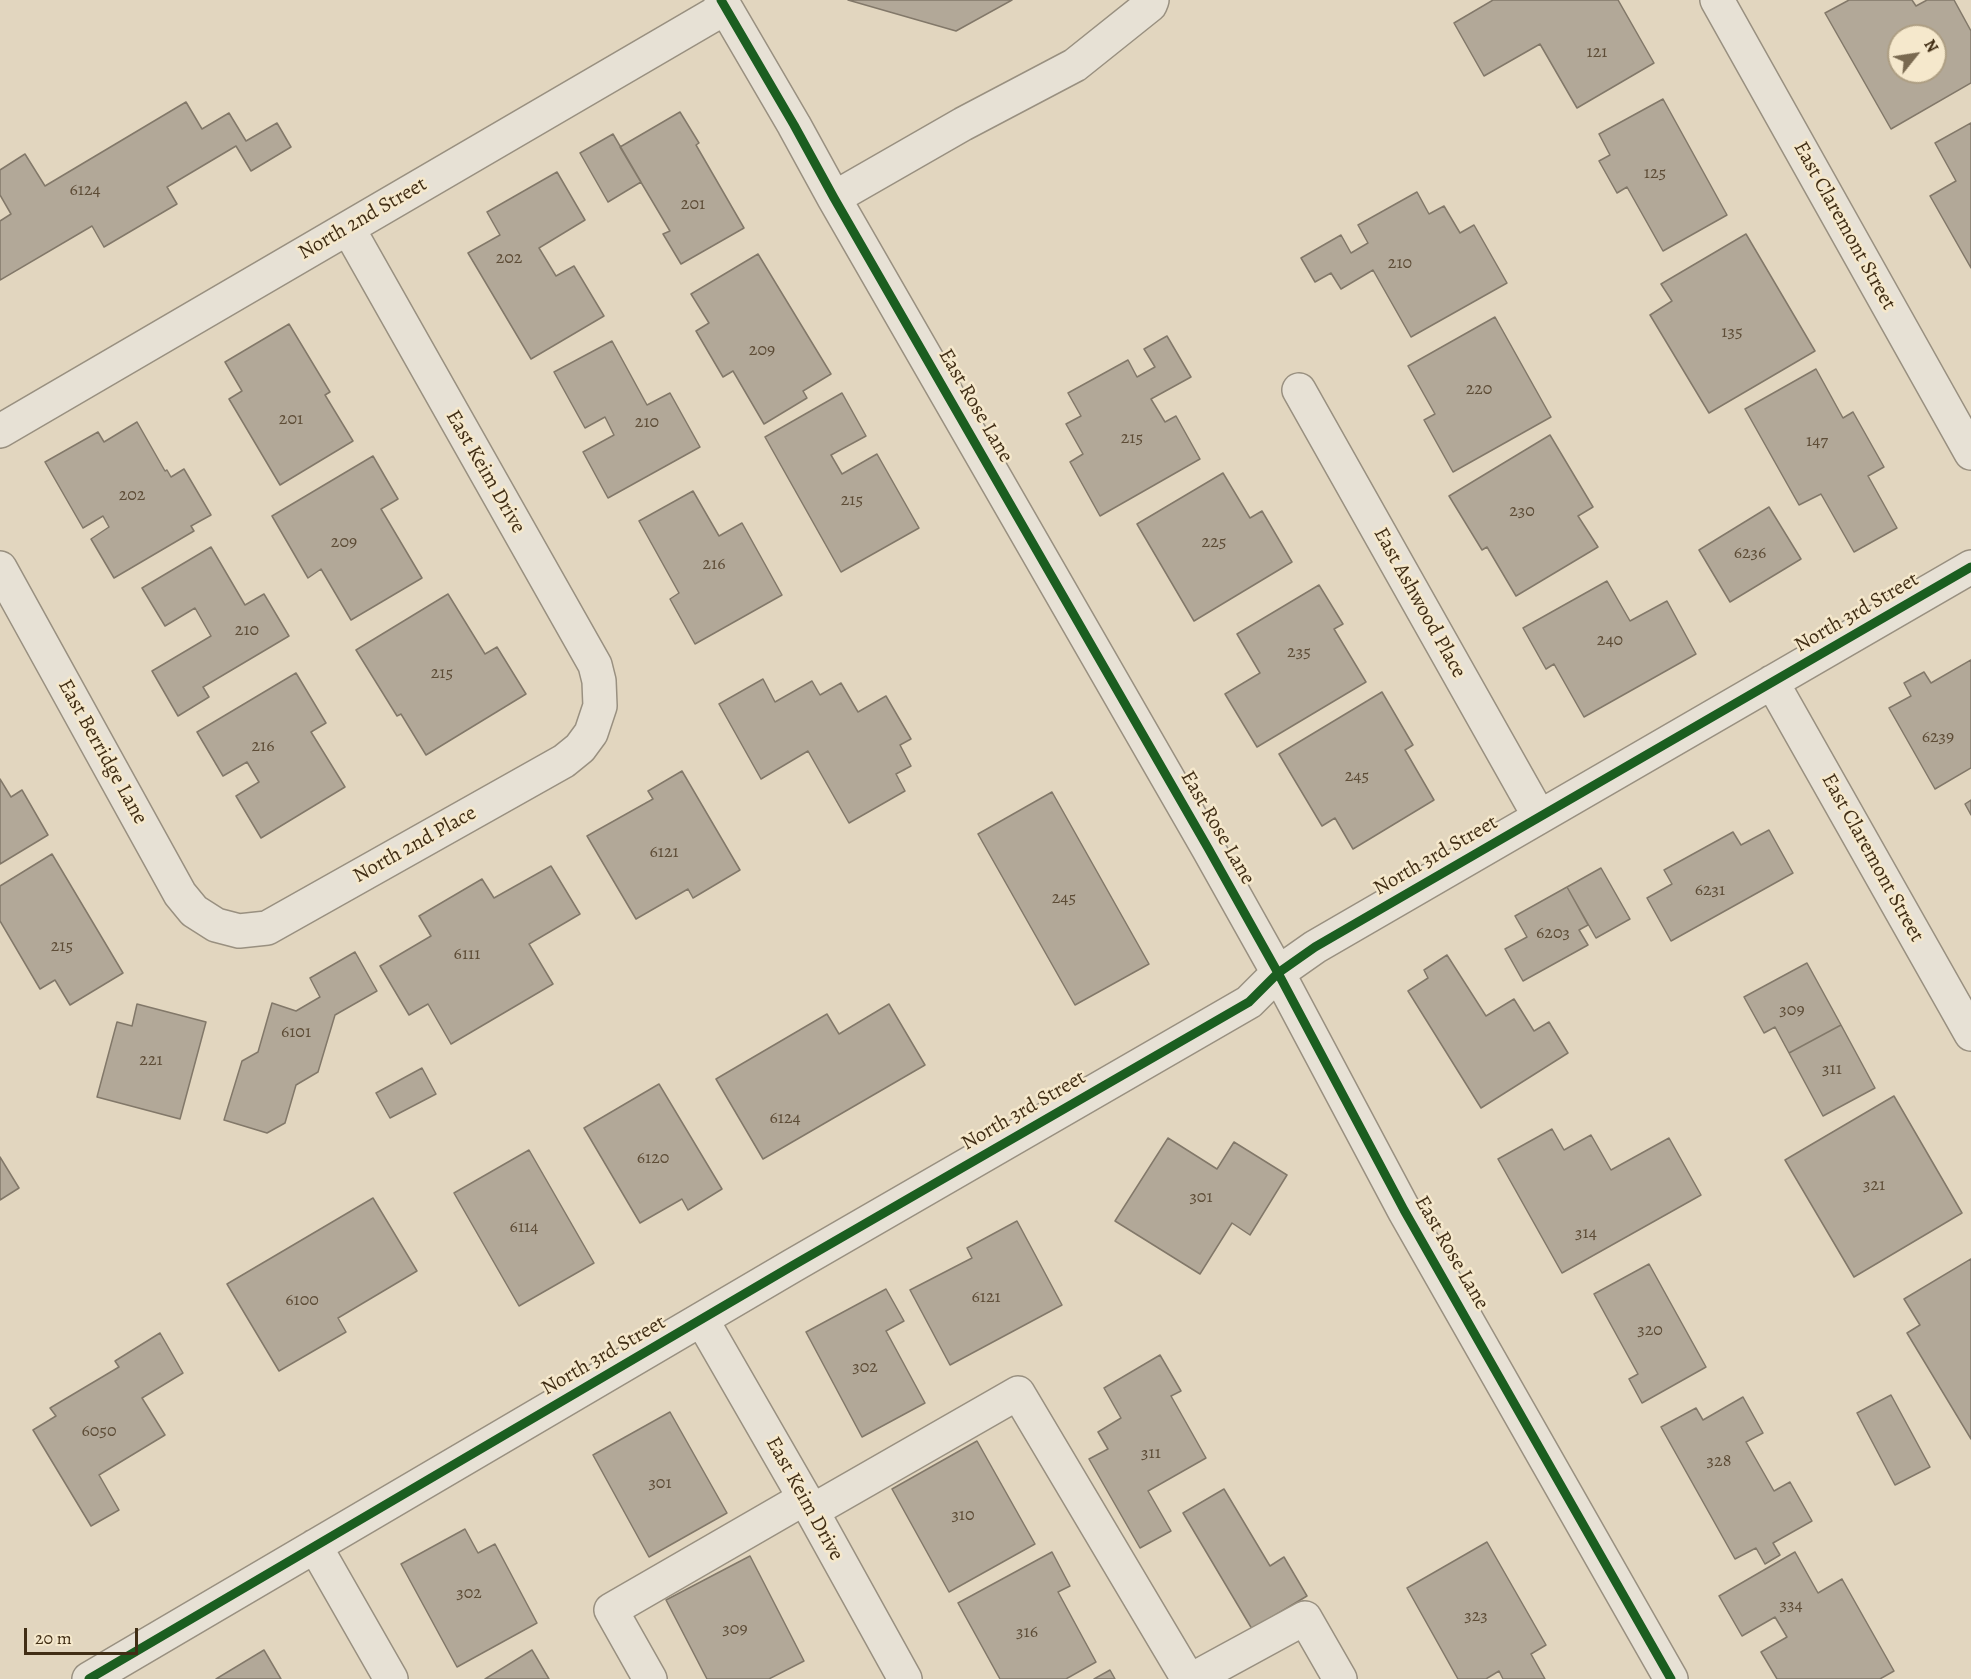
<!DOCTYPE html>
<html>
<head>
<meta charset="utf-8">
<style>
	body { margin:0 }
	#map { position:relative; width:1971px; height:1679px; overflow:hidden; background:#e2d6bf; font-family:Alegreya,serif }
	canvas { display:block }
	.north { position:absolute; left:1887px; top:24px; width:60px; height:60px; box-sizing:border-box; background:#f5e8cc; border:2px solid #ad9e83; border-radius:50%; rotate:60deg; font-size:16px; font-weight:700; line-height:24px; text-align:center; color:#412e15 }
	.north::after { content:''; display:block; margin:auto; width:21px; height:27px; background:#796950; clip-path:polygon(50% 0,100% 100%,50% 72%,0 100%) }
	.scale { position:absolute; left:24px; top:1628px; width:114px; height:27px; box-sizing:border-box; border:3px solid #412e15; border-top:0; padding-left:8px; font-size:18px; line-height:21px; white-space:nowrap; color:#412e15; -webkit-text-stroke:4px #f5e8cc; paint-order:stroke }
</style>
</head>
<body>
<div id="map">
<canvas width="1971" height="1679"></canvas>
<div class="north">N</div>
<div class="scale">20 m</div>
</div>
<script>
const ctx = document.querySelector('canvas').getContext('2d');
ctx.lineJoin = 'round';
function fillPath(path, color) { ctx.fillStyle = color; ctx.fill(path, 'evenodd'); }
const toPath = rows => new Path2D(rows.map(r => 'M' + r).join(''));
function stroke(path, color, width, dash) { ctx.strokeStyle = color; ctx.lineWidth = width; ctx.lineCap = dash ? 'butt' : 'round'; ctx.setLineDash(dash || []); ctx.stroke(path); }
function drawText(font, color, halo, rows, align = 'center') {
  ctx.font = font + ' Alegreya,serif'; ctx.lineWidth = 5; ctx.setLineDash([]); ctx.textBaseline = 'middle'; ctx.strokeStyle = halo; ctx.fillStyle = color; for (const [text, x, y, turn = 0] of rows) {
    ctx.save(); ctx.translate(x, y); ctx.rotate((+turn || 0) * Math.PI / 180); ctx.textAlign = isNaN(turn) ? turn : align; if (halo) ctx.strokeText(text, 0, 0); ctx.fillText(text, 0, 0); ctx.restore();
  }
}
const building = toPath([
	[848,0,1012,0,956,31,848,0],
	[1493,0,1618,0,1654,63,1577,108,1540,44,1484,76,1454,23,1493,0],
	[1849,0,1912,0,1916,6,1927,0,1954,0,1971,31,1971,83,1891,129,1825,13,1849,0],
	[1899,36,1935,36,1935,72,1899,72,1899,36],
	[1663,99,1727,215,1663,251,1627,187,1617,193,1599,161,1610,155,1599,134,1663,99],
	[186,102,202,129,229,113,246,141,277,123,291,147,251,171,236,146,167,187,177,204,104,247,92,226,0,280,0,221,11,214,0,195,0,170,25,154,45,186,186,102],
	[680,112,699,143,696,145,744,228,681,264,663,234,670,231,620,147,680,112],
	[1971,123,1971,268,1930,196,1956,181,1935,143,1971,123],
	[613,134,641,182,608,202,580,153,613,134],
	[557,172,585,220,539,248,556,276,574,266,604,316,531,359,468,253,500,235,487,212,557,172],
	[1417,192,1429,214,1444,206,1460,233,1474,225,1507,283,1411,337,1373,270,1341,289,1331,273,1315,282,1301,258,1341,235,1351,253,1368,243,1358,225,1417,192],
	[1746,234,1815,351,1709,413,1650,315,1672,301,1661,284,1746,234],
	[758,254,831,374,803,391,807,398,764,424,733,371,723,377,696,331,709,323,691,294,758,254],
	[1495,317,1551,417,1453,472,1424,420,1435,414,1408,366,1495,317],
	[289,324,330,392,325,395,353,441,280,485,229,399,242,391,225,362,289,324],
	[1167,336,1191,377,1151,399,1165,422,1176,416,1200,459,1100,516,1070,462,1083,454,1066,424,1081,416,1068,393,1128,360,1137,377,1155,367,1144,349,1167,336],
	[612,341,647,405,670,393,700,447,608,498,583,452,614,435,605,417,585,428,554,372,612,341],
	[1816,369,1843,418,1853,412,1884,467,1868,476,1897,528,1854,552,1821,494,1799,505,1745,409,1816,369],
	[842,393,866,436,831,455,842,474,877,454,919,528,841,572,765,437,842,393],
	[137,422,165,471,167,470,171,477,184,469,211,515,191,526,194,531,114,578,91,539,109,527,103,516,83,528,45,462,98,432,104,442,137,422],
	[1550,435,1593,507,1578,516,1598,547,1516,596,1487,547,1482,550,1449,496,1550,435],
	[373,456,398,499,381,509,422,578,351,620,321,569,308,578,272,516,373,456],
	[1223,473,1250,518,1262,511,1292,562,1194,621,1137,524,1223,473],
	[693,491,719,536,742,523,782,595,695,644,670,599,679,593,639,521,693,491],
	[1769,507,1801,559,1730,602,1699,550,1769,507],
	[211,547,245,605,264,594,289,636,203,687,209,697,178,716,152,671,211,636,195,608,165,626,142,588,211,547],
	[1607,581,1630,621,1667,601,1696,654,1584,717,1554,664,1546,669,1523,628,1607,581],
	[1319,585,1343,624,1334,629,1366,682,1257,747,1225,694,1260,673,1237,634,1319,585],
	[448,594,485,654,497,647,526,694,426,755,401,714,397,716,356,650,448,594],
	[1971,660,1971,768,1935,789,1889,708,1911,696,1904,683,1924,672,1931,683,1971,660],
	[296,673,326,723,311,732,345,787,261,838,236,796,259,782,247,762,223,776,197,732,296,673],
	[763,679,775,702,812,681,820,695,841,683,858,712,886,696,911,739,900,745,911,766,896,774,905,791,849,823,808,751,761,779,719,704,763,679],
	[1382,692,1413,745,1405,750,1434,800,1353,849,1335,818,1322,826,1279,754,1382,692],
	[682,771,740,870,693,898,688,889,636,919,587,836,653,799,648,791,682,771],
	[0,779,11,797,22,790,48,835,0,864,0,779],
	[1052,792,1149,964,1075,1005,978,834,1052,792],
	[1971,800,1971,815,1965,804,1971,800],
	[1769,830,1793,873,1671,941,1647,898,1672,884,1664,870,1733,832,1741,845,1769,830],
	[52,854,123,973,70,1005,55,980,40,989,0,921,0,886,52,854],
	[551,866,580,914,529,944,553,984,451,1044,428,1004,409,1015,380,966,431,936,419,916,482,879,494,898,551,866],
	[1601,868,1630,919,1596,938,1567,887,1601,868],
	[1567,887,1588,925,1579,930,1588,945,1523,981,1505,949,1527,937,1515,916,1567,887],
	[355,952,377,991,335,1015,318,1072,296,1085,285,1123,267,1133,224,1120,242,1061,258,1052,272,1003,296,1011,320,997,310,978,355,952],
	[1447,955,1486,1016,1514,999,1534,1031,1549,1022,1568,1053,1481,1108,1408,991,1428,978,1424,970,1447,955],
	[1807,963,1841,1025,1789,1053,1775,1027,1764,1033,1744,997,1807,963],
	[137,1004,206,1022,180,1119,97,1097,117,1022,132,1026,137,1004],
	[889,1004,925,1065,763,1159,716,1079,827,1014,839,1034,889,1004],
	[1841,1025,1875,1088,1823,1116,1789,1053,1841,1025],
	[422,1068,436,1094,390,1118,376,1093,422,1068],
	[659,1084,722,1189,688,1210,682,1199,640,1223,584,1128,659,1084],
	[1894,1096,1962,1213,1854,1277,1785,1160,1894,1096],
	[1552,1129,1564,1150,1591,1135,1611,1170,1669,1138,1701,1195,1562,1273,1498,1159,1552,1129],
	[1168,1138,1217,1169,1234,1142,1287,1175,1250,1235,1232,1223,1200,1274,1115,1221,1168,1138],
	[529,1150,594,1263,519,1306,454,1193,529,1150],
	[0,1157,19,1188,0,1200,0,1157],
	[373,1198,417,1271,338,1318,346,1332,279,1371,227,1284,373,1198],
	[1017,1221,1062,1305,950,1365,910,1290,972,1258,967,1248,1017,1221],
	[1971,1259,1971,1439,1907,1333,1920,1325,1904,1299,1971,1259],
	[1649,1264,1706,1367,1642,1403,1629,1379,1638,1374,1594,1294,1649,1264],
	[886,1289,904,1321,886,1331,925,1403,862,1437,806,1332,886,1289],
	[160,1333,183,1373,142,1398,165,1435,99,1475,119,1510,91,1526,33,1430,56,1416,50,1408,119,1367,115,1361,160,1333],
	[1160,1355,1181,1391,1171,1396,1206,1458,1148,1491,1171,1531,1140,1548,1089,1459,1108,1449,1098,1432,1121,1418,1104,1388,1160,1355],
	[1891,1395,1930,1467,1895,1485,1857,1413,1891,1395],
	[1743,1397,1763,1433,1746,1442,1774,1491,1790,1482,1812,1521,1773,1543,1780,1555,1765,1564,1756,1548,1735,1559,1661,1427,1696,1408,1703,1420,1743,1397],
	[670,1412,727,1513,649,1557,593,1455,670,1412],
	[977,1441,1035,1544,949,1592,892,1489,977,1441],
	[1224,1489,1270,1566,1284,1557,1307,1596,1252,1629,1183,1513,1224,1489],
	[465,1529,478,1553,495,1544,537,1623,457,1667,401,1564,465,1529],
	[1487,1542,1546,1645,1531,1654,1545,1679,1503,1679,1499,1671,1486,1679,1458,1679,1407,1588,1487,1542],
	[1052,1552,1070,1586,1058,1592,1096,1662,1066,1679,1000,1679,958,1603,1052,1552],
	[1795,1552,1818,1593,1842,1579,1894,1671,1880,1679,1777,1679,1761,1652,1787,1637,1775,1617,1742,1636,1719,1596,1795,1552],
	[750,1556,804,1661,769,1679,707,1679,666,1600,750,1556],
	[264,1650,281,1679,216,1679,264,1650],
	[532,1650,549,1679,485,1679,532,1650],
	[1110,1670,1115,1679,1094,1679,1110,1670]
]);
fillPath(building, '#b2a898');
stroke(building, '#827869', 1.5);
const minor = toPath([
	[721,0,794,125,834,198,1208,848,1278,973,1404,1210,1671,1679],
	[1717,0,1971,453],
	[834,198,963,124,1075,65,1150,5,1152,0],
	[1299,390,1539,816],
	[0,431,725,8],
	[0,568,180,894,194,911,216,925,239,931,267,928,564,761,580,748,591,733,600,706,599,681,595,665,348,228],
	[1772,682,1971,1034],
	[702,1320,812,1511,905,1679],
	[812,1511,1018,1393,1188,1679],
	[315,1546,391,1679],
	[89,1679,792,1266,1249,1002,1278,973,1315,947,1971,567],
	[650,1679,611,1610,805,1498],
	[1193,1679,1305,1618,1340,1679]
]);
stroke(minor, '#999080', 36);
stroke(minor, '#e7e1d5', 33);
stroke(toPath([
	[721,0,794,125,834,198,1208,848,1278,973,1404,1210,1671,1679],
	[89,1679,792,1266,1249,1002,1278,973,1315,947,1971,567]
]), '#1b5e20', 9);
drawText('18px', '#5d4c36', null, [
	["121",1597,53],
	["125",1655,174],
	["6124",85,191],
	["201",693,205],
	["202",509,259],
	["210",1400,264],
	["135",1732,333],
	["209",762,351],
	["220",1479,390],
	["201",291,420],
	["210",647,423],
	["215",1132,439],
	["147",1817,442],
	["202",132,496],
	["215",852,501],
	["230",1522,512],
	["209",344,543],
	["225",1214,543],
	["6236",1750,554],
	["216",714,565],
	["210",247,631],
	["240",1610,641],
	["235",1299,653],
	["215",442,674],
	["6239",1938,738],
	["216",263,747],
	["245",1357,777],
	["6121",664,853],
	["6231",1710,891],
	["245",1064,899],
	["6203",1553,934],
	["215",62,947],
	["6111",467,955],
	["309",1792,1011],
	["6101",296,1033],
	["221",151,1061],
	["311",1832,1070],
	["6124",785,1119],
	["6120",653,1159],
	["321",1874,1186],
	["301",1201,1198],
	["6114",524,1228],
	["314",1586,1234],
	["6121",986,1298],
	["6100",302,1301],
	["320",1650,1331],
	["302",865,1368],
	["6050",99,1432],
	["311",1151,1454],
	["328",1719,1462],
	["301",660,1484],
	["310",963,1516],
	["302",469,1594],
	["334",1791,1606],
	["323",1476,1617],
	["309",735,1630],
	["316",1027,1633]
]);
drawText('21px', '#412e15', '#f5e8cc', [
	["North 2nd Street",363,219,-30],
	["East Claremont Street",1844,226,61],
	["East Rose Lane",975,406,60],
	["East Keim Drive",485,472,60],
	["East Ashwood Place",1419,603,61],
	["North 3rd Street",1857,613,-30],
	["East Berridge Lane",102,752,61],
	["East Rose Lane",1217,828,60],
	["North 2nd Place",415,845,-29],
	["North 3rd Street",1436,856,-30],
	["East Claremont Street",1872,858,61],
	["North 3rd Street",1024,1111,-30],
	["East Rose Lane",1451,1253,60],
	["North 3rd Street",604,1356,-30],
	["East Keim Drive",804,1499,61]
]);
</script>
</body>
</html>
